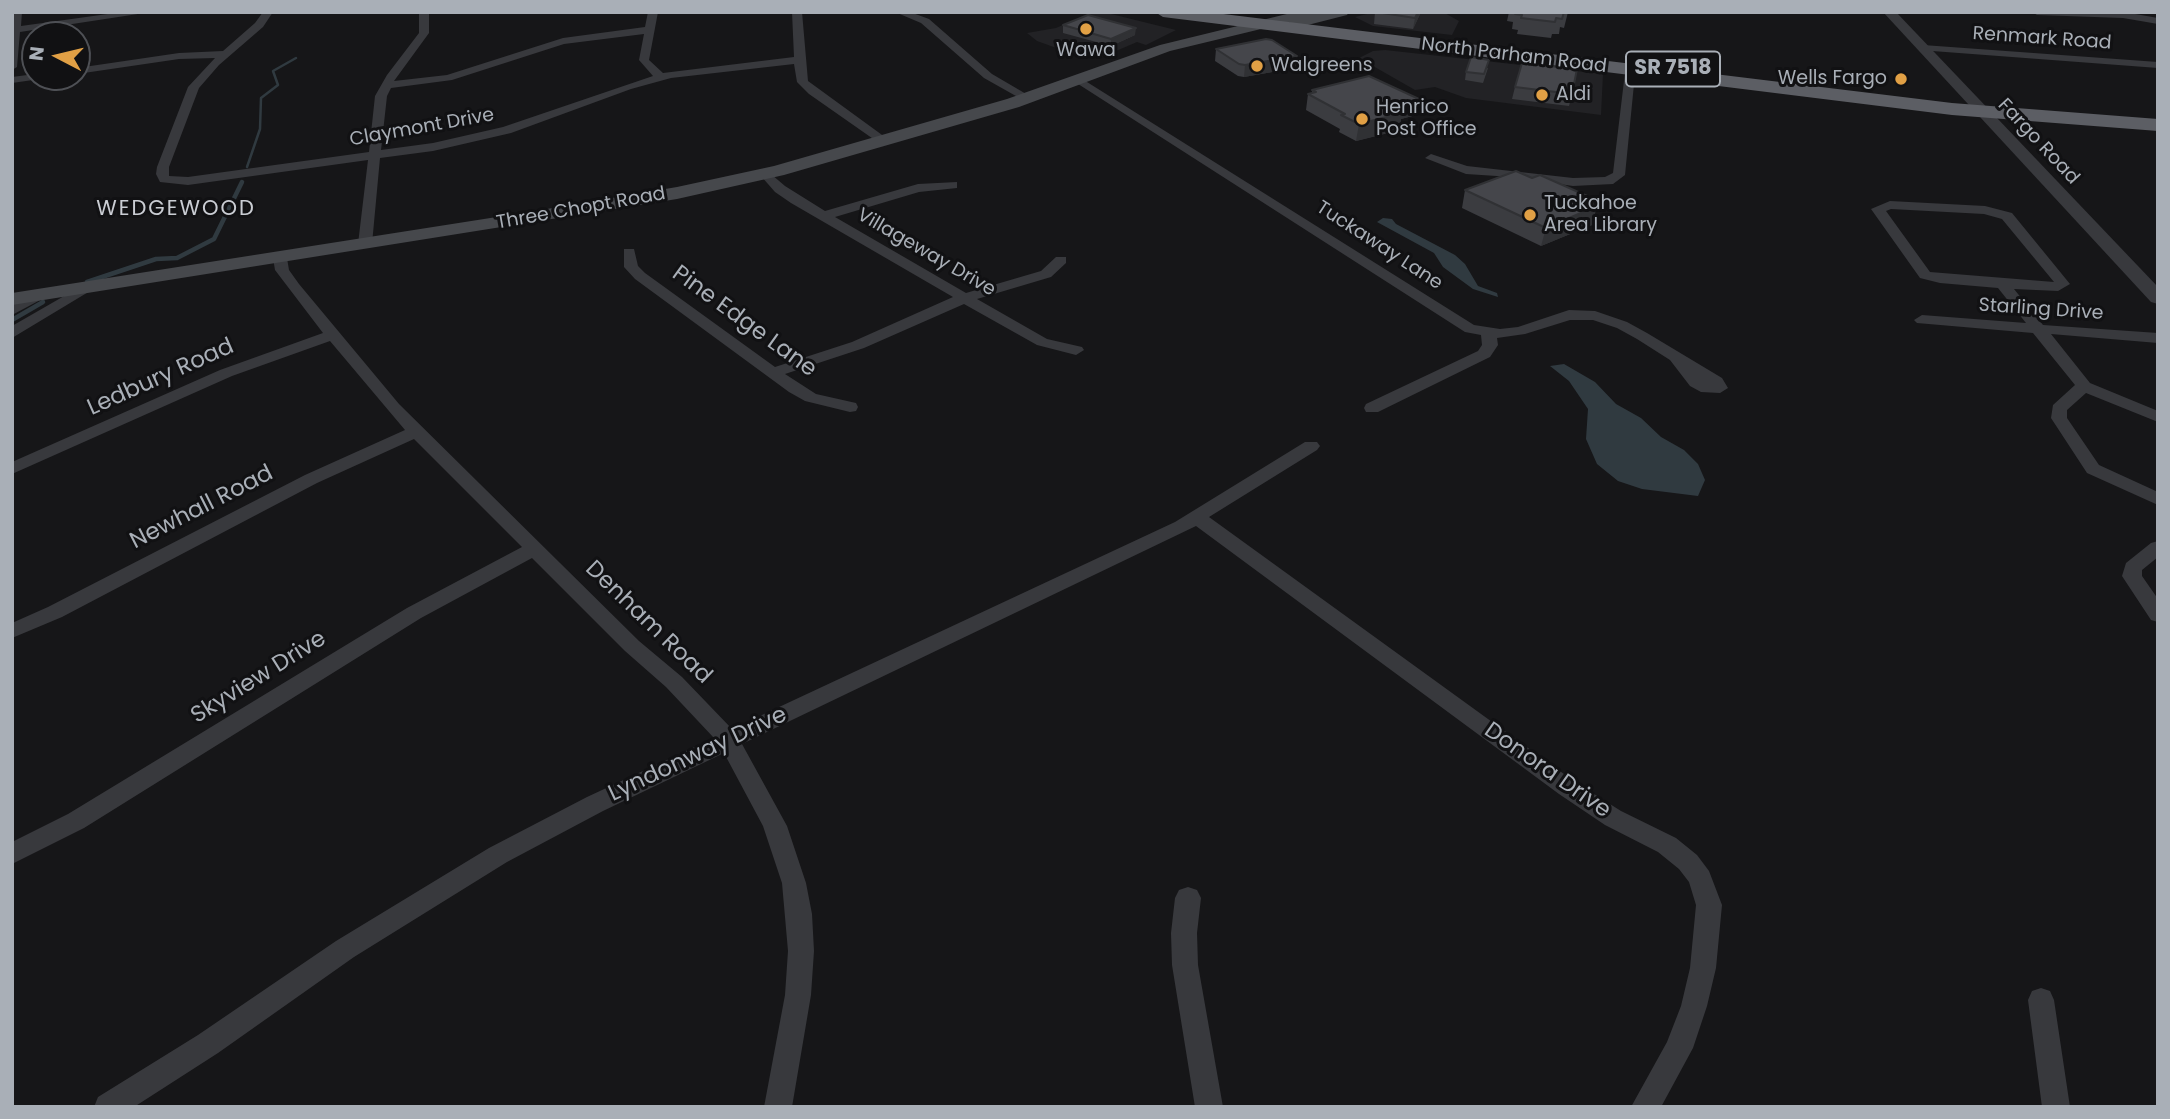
<!DOCTYPE html>
<html>
<head>
<meta charset="utf-8">
<style>
	body { margin:0 }
	#map { position:relative; width:2170px; height:1119px; overflow:hidden; background:#161618; font-family:Poppins,sans-serif }
	canvas { display:block }
	.frame { position:absolute; inset:0; border:14px solid #a9afb7; pointer-events:none }
	.north { position:absolute; left:21px; top:21px; width:70px; height:70px; box-sizing:border-box; background:#111113; border:2px solid #4e5055; border-radius:50%; rotate:277deg; font-size:19px; font-weight:700; line-height:28px; text-align:center; color:#a9afb7 }
	.north::after { content:''; display:block; margin:auto; width:24px; height:32px; background:#e1a045; clip-path:polygon(50% 0,100% 100%,50% 72%,0 100%) }
</style>
</head>
<body>
<div id="map">
<canvas width="2170" height="1119"></canvas>
<div class="frame"></div>
<div class="north">N</div>
</div>
<script>
const ctx = document.querySelector('canvas').getContext('2d');
ctx.lineJoin = 'round';
function fillPath(path, color) { ctx.fillStyle = color; ctx.fill(path, 'evenodd'); }
const toPath = rows => new Path2D(rows.map(r => 'M' + r).join(''));
function stroke(path, color, width, dash) { ctx.strokeStyle = color; ctx.lineWidth = width; ctx.lineCap = dash ? 'butt' : 'round'; ctx.setLineDash(dash || []); ctx.stroke(path); }
function drawText(font, color, halo, rows, align = 'center') {
  ctx.font = font + ' Poppins,sans-serif'; ctx.lineWidth = 6; ctx.setLineDash([]); ctx.textBaseline = 'middle'; ctx.strokeStyle = halo; ctx.fillStyle = color; for (const [text, x, y, turn = 0] of rows) {
    ctx.save(); ctx.translate(x, y); ctx.rotate((+turn || 0) * Math.PI / 180); ctx.textAlign = isNaN(turn) ? turn : align; if (halo) ctx.strokeText(text, 0, 0); ctx.fillText(text, 0, 0); ctx.restore();
  }
}
fillPath(toPath([
	[1092,12,1103,12,1176,30,1146,45,1137,42,1102,57,1062,50,1037,41,1027,33,1056,28],
	[1375,12,1443,12,1459,21,1452,35,1373,26,1355,17],
	[1385,50,1603,74,1601,115,1466,98,1435,87,1415,90,1359,58,1373,51]
]), '#222225');
fillPath(toPath([
	[1383,218,1392,219,1396,224,1455,255,1465,264,1478,286,1497,293,1498,297,1473,289,1443,267,1434,253,1377,222],
	[1564,364,1595,382,1616,404,1641,418,1661,437,1684,450,1698,464,1705,480,1698,496,1642,489,1618,481,1597,464,1586,439,1588,409,1569,381,1550,366]
]), '#303a40');
stroke(toPath([
	[247,167,260,129,261,98,278,85,273,71,296,58]
]), '#303a40', 2.5);
stroke(toPath([
	[87,282,156,259,177,258,214,239,242,182],
	[12,320,43,302]
]), '#303a40', 4.5);
fillPath(toPath([
	[12,12,22,12,21,26,122,12,151,12,20,32,17,67,12,70,12,12],
	[263,12,273,12,263,27,219,65,199,88,169,167,169,176,188,177,369,152,375,96,387,75,419,33,419,12,429,12,429,33,394,81,447,75,563,38,645,27,648,12,658,12,649,60,663,73,794,57,792,12,802,12,808,81,889,140,879,143,809,94,797,82,794,64,671,78,631,89,511,133,433,151,380,158,372,244,365,248,358,244,368,160,188,185,160,182,156,174,157,167,188,87,215,58,179,59,77,74,77,68,179,53,223,51,255,23,263,12],
	[644,34,639,60,653,76,503,127,433,143,381,150,387,96,391,88,452,80,564,44,644,34],
	[895,12,910,12,929,19,992,74,1033,98,1023,100,984,78,921,23,895,12],
	[2032,12,2124,12,2158,18,2158,24,2123,18,2037,15,2032,12],
	[1923,45,2158,62,2158,68,1919,50,1918,48,1923,45],
	[1631,61,1636,64,1625,175,1613,184,1573,186,1512,177,1466,174,1425,158,1431,154,1467,166,1573,178,1605,177,1613,173,1626,64,1631,61],
	[35,74,35,77,42,77,40,79,12,83,12,77,35,74],
	[1079,77,1474,325,1500,329,1518,327,1569,310,1595,311,1627,322,1647,333,1722,378,1728,388,1720,393,1701,392,1690,386,1670,360,1637,339,1617,328,1593,320,1570,320,1525,334,1497,338,1498,345,1490,357,1378,412,1366,412,1364,408,1366,404,1478,351,1482,345,1481,335,1465,332,1075,82,1073,80,1079,77],
	[765,169,785,186,825,211,918,184,957,182,957,188,919,192,835,217,966,293,1041,271,1056,257,1066,257,1066,263,1051,277,977,299,1047,339,1082,347,1084,350,1076,355,1037,345,964,304,864,348,785,374,816,394,856,403,858,407,856,411,850,412,805,401,789,392,635,279,624,267,624,249,634,249,638,266,645,273,775,367,852,342,953,297,791,203,775,192,761,176,761,170,765,169],
	[1890,201,1985,206,2012,213,2070,284,2058,291,2014,289,2043,325,2158,333,2158,343,2051,334,2090,383,2158,411,2158,422,2086,393,2067,410,2067,418,2099,465,2158,492,2158,505,2087,473,2051,418,2053,405,2075,385,2033,333,1917,323,1914,320,1922,315,2026,323,1998,288,1940,283,1920,278,1871,209,1890,201],
	[1891,209,1984,214,2002,219,2054,282,1930,272,1886,211,1891,209],
	[280,254,287,258,289,270,299,284,399,404,639,641,682,677,732,729,1175,522,1305,442,1317,442,1320,446,1317,450,1209,517,1575,782,1621,811,1676,838,1697,855,1709,871,1722,905,1716,968,1707,1006,1693,1048,1661,1107,1631,1107,1667,1042,1681,1006,1690,968,1696,905,1689,882,1679,869,1658,852,1605,825,1559,794,1196,526,742,744,787,826,806,883,812,914,814,951,811,995,792,1107,764,1107,785,995,788,951,782,883,763,826,724,753,603,811,507,862,354,957,218,1053,134,1107,94,1107,98,1097,198,1035,336,941,489,848,587,797,714,738,666,687,625,651,532,558,421,618,84,828,12,864,12,842,68,814,407,608,522,547,414,439,317,483,62,617,12,638,12,623,48,607,305,475,405,430,330,341,232,376,12,474,12,462,220,370,323,333,275,270,273,258,280,254],
	[85,284,90,285,92,288,90,291,12,338,12,326,85,284],
	[39,291,46,295,44,298,12,315,12,305,39,291],
	[2158,541,2158,557,2142,570,2142,576,2158,599,2158,622,2151,620,2122,576,2126,563,2151,543,2158,541],
	[1188,887,1197,890,1201,898,1197,933,1198,965,1223,1107,1195,1107,1172,965,1171,933,1175,898,1179,890,1188,887],
	[2041,988,2050,991,2054,1000,2070,1107,2042,1107,2028,1000,2032,991,2041,988]
]), '#38393d');
fillPath(toPath([
	[1883,12,1896,12,2158,287,2158,304,2151,302,1883,12]
]), '#38393d');
fillPath(toPath([
	[1295,12,1349,12,1347,15,1296,28,1291,27,1290,22,1170,51,1019,107,784,175,677,199,12,305,12,293,535,211,677,187,774,166,1007,99,1160,45,1295,12]
]), '#46484c');
fillPath(toPath([
	[1155,12,1207,12,1952,103,2158,119,2158,131,1952,115,1163,17,1155,12]
]), '#5c5e64');
fillPath(toPath([
	[1375,12,1421,12,1413,29,1374,24],
	[1509,12,1568,12,1564,28,1560,27,1559,34,1552,34,1551,38,1517,34,1518,30,1512,29,1513,22,1507,21],
	[1063,25,1135,35,1111,46,1063,33],
	[1216,49,1295,68,1244,77,1238,76,1215,61],
	[1488,68,1483,83,1465,80,1466,72],
	[1515,87,1572,94,1569,106,1512,99],
	[1312,90,1419,99,1416,115,1401,119,1400,130,1356,141,1339,132,1340,129,1306,110,1308,94,1312,93],
	[1532,178,1594,199,1593,204,1592,225,1541,246,1462,208,1465,190]
]), '#3b3c40');
fillPath(toPath([
	[1418,12,1421,12,1413,29,1415,18],
	[1136,28,1135,35,1111,46,1111,39],
	[1297,56,1295,68,1244,77,1245,65],
	[1419,99,1416,115,1401,119,1400,130,1356,141,1359,124,1389,106],
	[1594,199,1592,209,1597,206,1592,225,1541,246,1546,228,1587,202]
]), '#303134');
const building = toPath([
	[1376,12,1418,12,1415,18,1376,12],
	[1516,12,1568,12,1564,12,1562,19,1556,18,1555,22,1521,18,1522,15,1515,14,1516,12],
	[1088,15,1136,28,1111,39,1063,25,1088,15],
	[1266,39,1272,40,1297,56,1245,65,1239,64,1216,49,1266,39],
	[1471,57,1489,60,1484,74,1466,72,1471,57],
	[1522,63,1577,69,1572,94,1515,87,1522,63],
	[1369,76,1419,99,1389,106,1402,113,1359,124,1341,115,1345,114,1308,94,1316,92,1312,90,1369,76],
	[1516,171,1532,178,1540,175,1594,199,1587,202,1597,206,1546,228,1465,190,1516,171]
]);
fillPath(building, '#45464b');
stroke(building, '#303134', 2);
for (const [x, y, r, color] of [
	[1086,29,7,"#e1a045"],
	[1257,66,7,"#e1a045"],
	[1901,79,7,"#e1a045"],
	[1542,95,7,"#e1a045"],
	[1362,119,7,"#e1a045"],
	[1530,215,7,"#e1a045"]
]) { const dot = new Path2D(); dot.arc(x, y, r, 0, 2 * Math.PI); ctx.fillStyle = color; ctx.fill(dot); stroke(dot, '#111113', 2.5); }
drawText('19px', '#a9afb7', '#111113', [
	["Renmark Road",2042,39,4],
	["North Parham Road",1514,56,7],
	["Claymont Drive",422,128,-10],
	["Fargo Road",2038,142,47],
	["Three Chopt Road",581,209,-10],
	["Tuckaway Lane",1379,246,33],
	["Villageway Drive",926,253,30],
	["Starling Drive",2041,310,4]
]);
drawText('19px', '#a9afb7', '#111113', [
	["Wawa",1086,51,"center"],
	["Walgreens",1271,66],
	["Wells Fargo",1887,79,"right"],
	["Aldi",1556,95],
	["Henrico",1376,108],
	["Post Office",1376,130],
	["Tuckahoe",1544,204],
	["Area Library",1544,226]
], 'left');
for (const [x, y, w] of [
	[1673,69,94]
]) { const box = new Path2D(); box.roundRect(x - w / 2, y - 17.5, w, 35, 5); ctx.fillStyle = '#111113'; ctx.fill(box); stroke(box, '#a9afb7', 2); }
drawText('bold 21px', '#a9afb7', null, [
	["SR 7518",1673,69]
]);
ctx.letterSpacing = '2px';
drawText('21px', '#cacdd3', '#111113', [
	["WEDGEWOOD",176,210]
]);
ctx.letterSpacing = '0px';
drawText('23px', '#a9afb7', '#111113', [
	["Pine Edge Lane",744,322,36],
	["Ledbury Road",161,378,-24],
	["Newhall Road",202,508,-27],
	["Denham Road",648,623,44],
	["Skyview Drive",259,678,-32],
	["Lyndonway Drive",698,755,-25],
	["Donora Drive",1547,771,35]
]);
</script>
</body>
</html>
